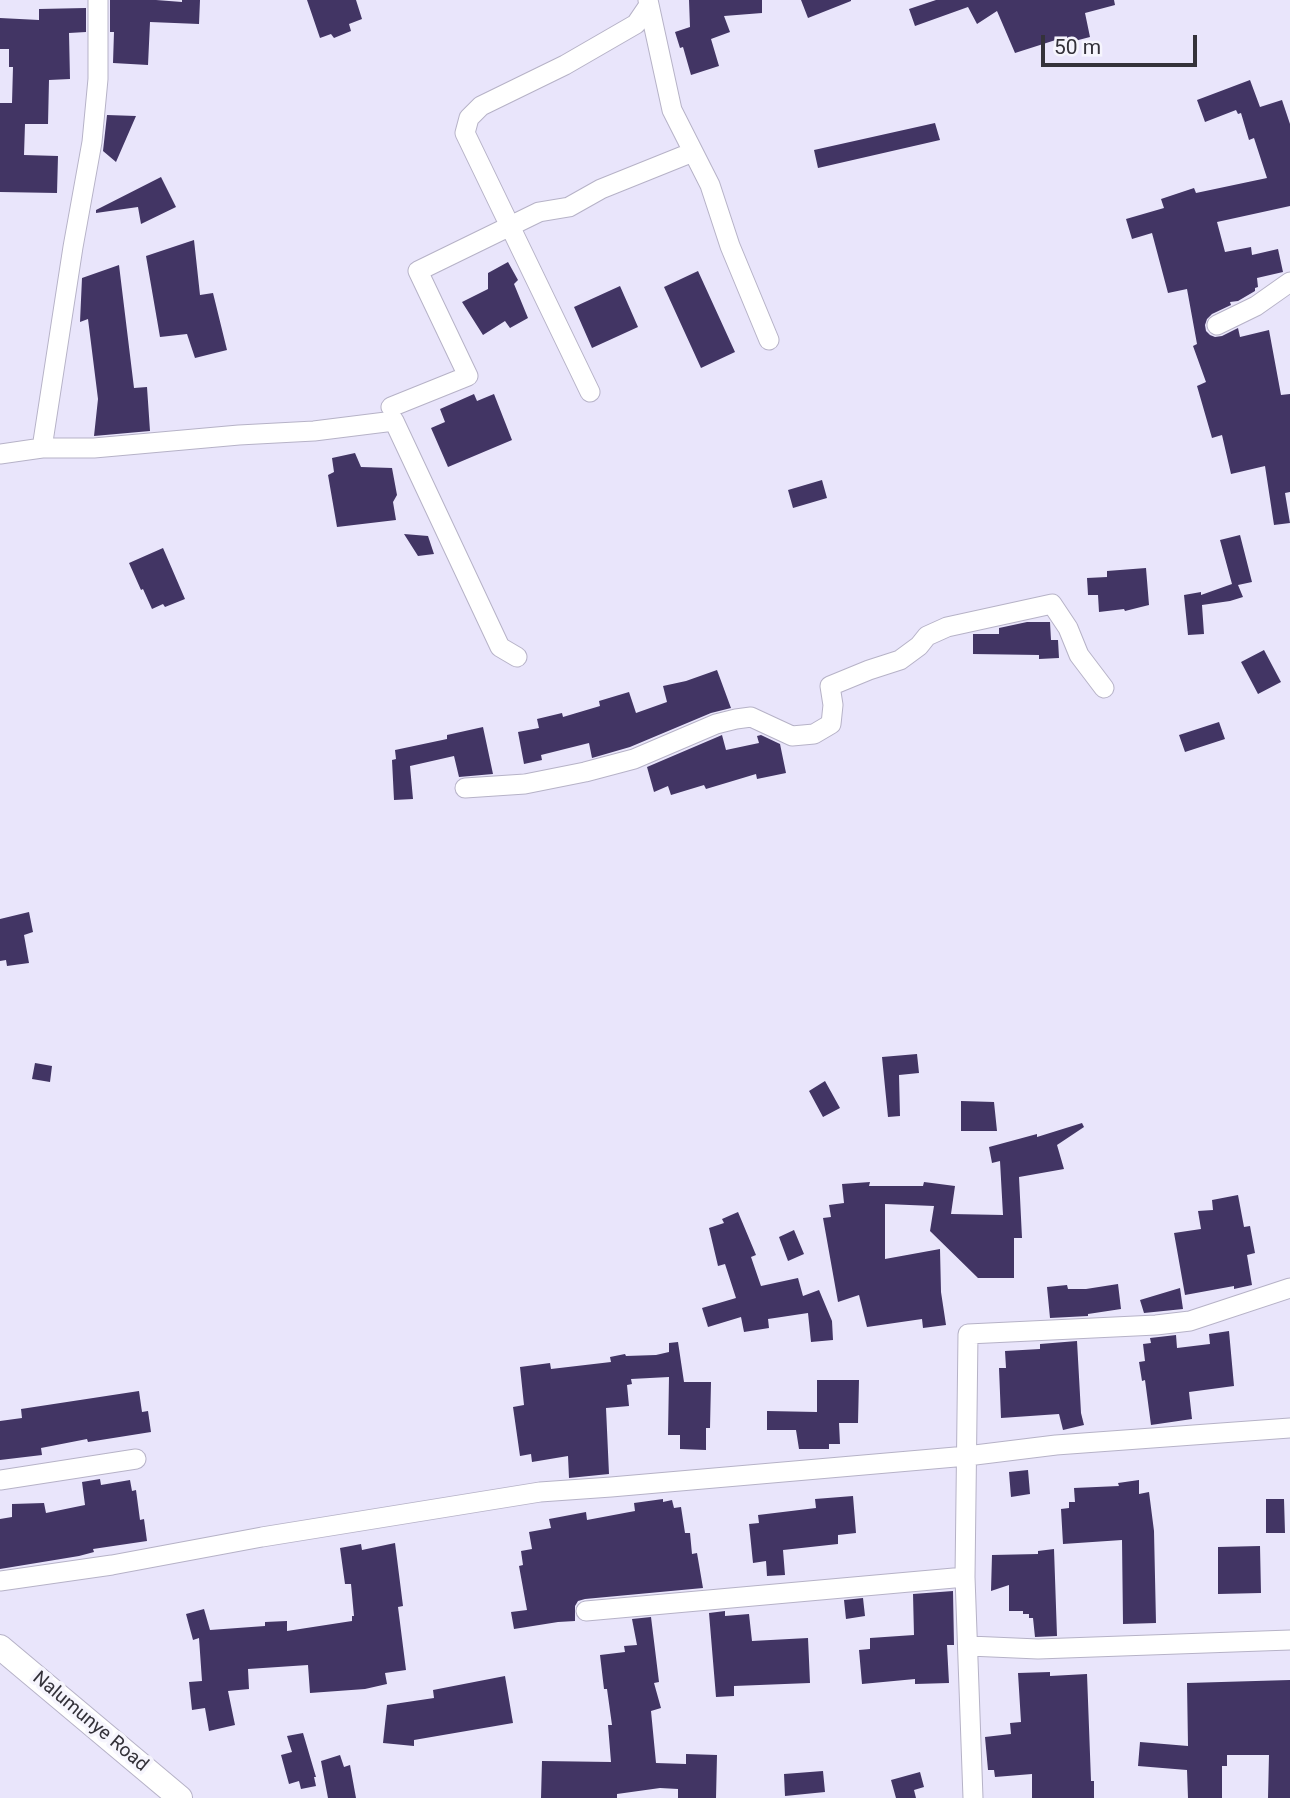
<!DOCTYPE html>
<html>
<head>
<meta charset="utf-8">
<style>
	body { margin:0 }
	#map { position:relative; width:1290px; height:1798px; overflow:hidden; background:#e9e5fb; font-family:Roboto,sans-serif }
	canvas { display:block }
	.scale { position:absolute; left:1041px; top:35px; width:156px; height:32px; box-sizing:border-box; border:4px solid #34323a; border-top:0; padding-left:9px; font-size:21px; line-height:24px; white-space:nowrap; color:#34323a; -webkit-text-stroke:5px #f6f5fd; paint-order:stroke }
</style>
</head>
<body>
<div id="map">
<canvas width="1290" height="1798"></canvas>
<div class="scale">50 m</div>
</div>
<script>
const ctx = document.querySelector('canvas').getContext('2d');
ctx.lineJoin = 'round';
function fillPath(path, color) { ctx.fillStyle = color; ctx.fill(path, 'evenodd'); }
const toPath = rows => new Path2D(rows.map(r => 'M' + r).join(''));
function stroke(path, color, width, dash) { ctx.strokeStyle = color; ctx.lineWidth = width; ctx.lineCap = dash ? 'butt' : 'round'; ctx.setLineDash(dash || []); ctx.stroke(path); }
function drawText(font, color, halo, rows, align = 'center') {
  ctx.font = font + ' Roboto,sans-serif'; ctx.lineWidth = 7; ctx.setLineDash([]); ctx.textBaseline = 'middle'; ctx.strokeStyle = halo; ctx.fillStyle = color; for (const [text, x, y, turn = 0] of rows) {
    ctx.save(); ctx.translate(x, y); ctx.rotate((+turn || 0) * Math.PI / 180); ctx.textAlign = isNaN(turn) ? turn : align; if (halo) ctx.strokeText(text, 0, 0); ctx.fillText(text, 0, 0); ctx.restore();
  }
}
fillPath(toPath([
	[110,0,156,0,182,2,182,0,200,0,199,24,150,22,148,65,113,63,114,32,110,32],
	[307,0,356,0,362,19,349,24,351,31,334,38,331,34,320,38],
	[689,0,762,0,762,13,724,16,730,32,711,39,719,66,691,75,683,47,680,48,675,32,690,27],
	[801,0,851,0,851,1,808,18],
	[936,0,1114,0,1115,5,1085,13,1090,37,1067,43,1065,37,1015,53,997,11,977,24,968,7,915,26,909,9],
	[86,8,86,32,69,33,70,79,49,80,48,124,25,124,24,155,58,156,57,193,0,192,0,103,12,103,13,67,9,67,9,49,0,49,0,18,39,20,39,9],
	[1250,80,1260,107,1282,100,1290,124,1290,206,1217,222,1225,252,1251,247,1252,255,1278,249,1283,272,1257,278,1258,287,1255,288,1255,291,1238,301,1230,302,1231,305,1212,314,1207,319,1205,325,1206,331,1210,335,1215,337,1222,336,1238,328,1240,337,1269,330,1281,395,1290,394,1290,492,1285,493,1290,523,1274,525,1265,466,1231,474,1222,435,1212,438,1197,386,1206,382,1193,346,1197,344,1187,289,1168,293,1152,233,1132,239,1126,219,1164,208,1161,199,1194,188,1196,193,1267,178,1254,138,1249,140,1241,113,1238,114,1236,110,1205,122,1197,100],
	[107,115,136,116,116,162,103,151],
	[935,123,940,140,818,168,814,150],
	[161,177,176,207,141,224,138,207,96,213,96,210],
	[194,240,200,295,213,293,227,350,195,358,187,334,160,337,146,256],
	[508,262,518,280,514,284,528,318,510,328,505,321,483,335,462,302,488,289,488,273],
	[119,265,134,388,147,387,150,431,94,436,98,399,88,319,80,322,82,278],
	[698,271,735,352,701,368,664,287],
	[620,286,638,327,592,348,574,307],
	[474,394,477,401,494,394,512,440,448,467,431,428,445,422,440,409],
	[355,453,361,467,392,468,397,495,393,502,396,520,337,527,328,475,334,472,332,458],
	[822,480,827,498,793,508,788,490],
	[404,534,428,536,434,554,418,556],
	[1240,535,1252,582,1238,585,1243,597,1230,601,1202,605,1204,634,1188,635,1184,595,1201,592,1201,595,1232,584,1220,540],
	[163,548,185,599,165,607,163,604,152,609,143,589,141,590,129,563],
	[1146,568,1149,605,1125,611,1124,609,1099,612,1098,595,1088,595,1087,578,1107,577,1107,571],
	[1027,622,1050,622,1051,640,1058,640,1059,658,1039,659,1039,655,973,654,973,634,999,634,999,628],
	[1264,650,1281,682,1258,694,1241,662],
	[717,670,731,708,711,713,630,747,592,758,589,743,541,755,542,760,524,764,518,732,539,728,537,719,562,713,563,717,600,706,599,701,629,692,636,713,667,702,663,686,686,681],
	[1219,722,1225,739,1185,752,1179,735],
	[483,727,493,774,459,777,454,756,410,766,413,799,394,800,392,760,396,759,395,750,447,739,447,735],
	[722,735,726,750,759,743,757,736,761,735,780,744,786,773,757,779,756,774,706,789,704,785,671,795,668,786,654,792,647,767],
	[29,912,33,932,24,935,29,963,7,966,6,960,0,961,0,919],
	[917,1054,919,1073,899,1075,900,1116,888,1117,882,1057],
	[35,1063,52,1066,50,1082,32,1079],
	[825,1081,840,1108,823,1117,809,1091],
	[961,1101,994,1102,997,1131,961,1131],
	[1082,1123,1084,1127,1057,1145,1064,1169,1019,1177,1022,1238,1014,1238,1014,1278,978,1278,930,1231,934,1206,885,1204,885,1259,940,1249,941,1292,946,1325,923,1328,922,1319,867,1327,859,1295,838,1302,823,1218,831,1217,829,1205,844,1203,842,1184,870,1182,869,1186,923,1186,924,1182,955,1186,951,1214,1003,1215,1000,1161,992,1163,989,1147,1037,1134,1037,1137],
	[1238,1195,1244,1227,1250,1226,1255,1253,1247,1255,1252,1285,1234,1289,1234,1286,1185,1295,1174,1233,1201,1229,1198,1211,1213,1210,1212,1200],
	[738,1212,756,1255,751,1257,761,1286,798,1278,803,1296,819,1290,832,1321,833,1340,811,1342,808,1313,768,1319,769,1328,744,1332,741,1317,708,1327,702,1308,736,1298,725,1264,718,1266,709,1228,724,1223,722,1219],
	[794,1230,804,1254,788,1261,779,1237],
	[1118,1284,1121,1309,1088,1314,1088,1316,1050,1318,1047,1287,1067,1285,1068,1289,1086,1289],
	[1180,1288,1183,1309,1144,1313,1140,1300],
	[1229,1331,1234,1386,1189,1392,1192,1419,1151,1425,1145,1380,1142,1381,1139,1362,1145,1361,1143,1344,1151,1343,1150,1338,1176,1335,1177,1348,1210,1344,1209,1334],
	[1077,1341,1081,1413,1084,1425,1063,1430,1059,1414,1001,1418,999,1368,1006,1368,1005,1351,1040,1349,1040,1344],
	[678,1342,684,1382,711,1382,710,1428,706,1428,706,1450,680,1449,680,1435,668,1435,669,1377,631,1379,632,1384,627,1385,629,1406,606,1408,609,1474,569,1478,568,1456,532,1462,531,1454,520,1456,513,1407,524,1405,520,1367,550,1363,551,1369,611,1362,610,1357,625,1354,626,1356,656,1355,669,1352,669,1343],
	[817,1380,859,1380,858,1423,839,1423,840,1444,829,1444,829,1449,799,1449,796,1430,767,1430,767,1411,817,1412],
	[139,1391,142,1412,148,1411,151,1432,88,1442,87,1439,41,1448,42,1455,0,1460,0,1421,22,1418,21,1409],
	[1028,1470,1030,1494,1011,1497,1009,1472],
	[100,1479,101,1485,130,1480,132,1491,136,1490,140,1520,144,1519,147,1541,93,1549,94,1552,79,1556,0,1569,0,1519,12,1517,12,1504,44,1503,46,1513,85,1505,82,1482],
	[1139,1480,1139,1494,1149,1492,1154,1531,1156,1623,1123,1624,1122,1540,1063,1544,1061,1509,1069,1508,1069,1502,1075,1502,1074,1488,1119,1486,1118,1483],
	[853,1496,856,1533,838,1535,838,1544,783,1550,785,1575,767,1576,766,1561,753,1563,749,1524,759,1523,758,1515,816,1508,815,1499],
	[663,1499,663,1502,672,1500,674,1508,681,1507,685,1533,690,1533,692,1554,697,1553,703,1588,585,1599,578,1601,575,1606,575,1621,558,1622,514,1629,511,1612,527,1610,519,1566,523,1565,521,1551,532,1549,529,1532,551,1528,549,1519,586,1512,587,1520,635,1511,634,1503],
	[1266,1499,1284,1499,1285,1533,1266,1533],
	[395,1543,403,1606,398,1607,406,1670,385,1673,387,1684,365,1689,310,1693,308,1665,248,1669,249,1689,228,1691,235,1725,209,1731,205,1708,192,1710,189,1682,202,1681,199,1638,193,1640,186,1614,204,1609,210,1630,265,1626,265,1622,287,1621,287,1631,352,1621,352,1616,354,1616,351,1584,345,1584,340,1548,361,1544,362,1550],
	[1260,1546,1261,1593,1218,1594,1218,1547],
	[1054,1549,1057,1636,1035,1637,1033,1618,1029,1618,1029,1614,1023,1614,1023,1611,1009,1611,1009,1585,991,1591,992,1555,1038,1554,1038,1551],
	[953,1591,954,1645,947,1645,949,1683,915,1684,915,1679,862,1684,859,1650,870,1649,870,1638,914,1635,913,1594],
	[863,1598,865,1616,846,1619,844,1600],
	[725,1611,725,1616,749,1614,752,1641,808,1638,810,1683,734,1686,734,1696,716,1697,709,1613],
	[651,1617,659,1682,654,1683,661,1708,651,1711,656,1763,686,1764,686,1754,717,1755,716,1798,678,1798,678,1789,660,1788,617,1794,617,1798,541,1798,542,1761,611,1762,608,1725,612,1725,607,1689,604,1689,600,1655,625,1652,624,1646,637,1645,632,1619],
	[1050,1672,1050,1676,1087,1674,1091,1781,1094,1781,1094,1798,1032,1798,1032,1774,995,1777,994,1770,988,1770,985,1737,1011,1734,1010,1723,1021,1722,1018,1673],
	[505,1676,513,1723,414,1740,414,1746,383,1743,387,1705,434,1698,433,1690],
	[1290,1680,1290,1798,1268,1798,1269,1755,1227,1755,1227,1766,1222,1766,1222,1798,1188,1798,1187,1770,1138,1766,1140,1742,1188,1746,1187,1683],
	[303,1733,316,1777,314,1777,316,1786,301,1789,299,1781,289,1784,281,1755,292,1752,287,1736],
	[340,1755,344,1767,350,1765,356,1798,328,1798,321,1761],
	[823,1771,825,1792,785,1796,784,1774],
	[920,1772,924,1787,914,1790,916,1798,896,1798,891,1780]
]), '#423564');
const minor = toPath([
	[648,0,672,110,710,185,730,246,769,340],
	[1217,325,1256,306,1290,282],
	[590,392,465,133,469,118,481,106,565,65,636,24,649,5],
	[391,407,468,376,418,271,539,212,569,207,601,189,693,152],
	[42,448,73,247,92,142,98,79,98,0],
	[0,454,42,448,94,448,239,435,314,431,394,421,500,647,517,657],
	[465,788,525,784,585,772,634,759,716,724,736,719,751,717,792,736,814,734,831,724,833,705,830,686,869,670,900,660,919,646,927,636,947,627,1052,604,1068,628,1079,655,1104,688],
	[0,1480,136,1459],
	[0,1581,112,1565,262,1537,540,1492,611,1487,967,1456,1056,1445,1290,1428],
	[586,1611,965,1577],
	[969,1646,1038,1649,1290,1640],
	[973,1798,965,1577,968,1334,1156,1325,1190,1321,1290,1288]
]);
const tertiary = toPath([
	[0,1647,180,1798]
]);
stroke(minor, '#b6b2c7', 21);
stroke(tertiary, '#b6b2c7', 26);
stroke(minor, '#fff', 19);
stroke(tertiary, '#fff', 24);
drawText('19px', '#34323a', '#f6f5fd', [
	["Nalumunye Road",90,1722,40]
]);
</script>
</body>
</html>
